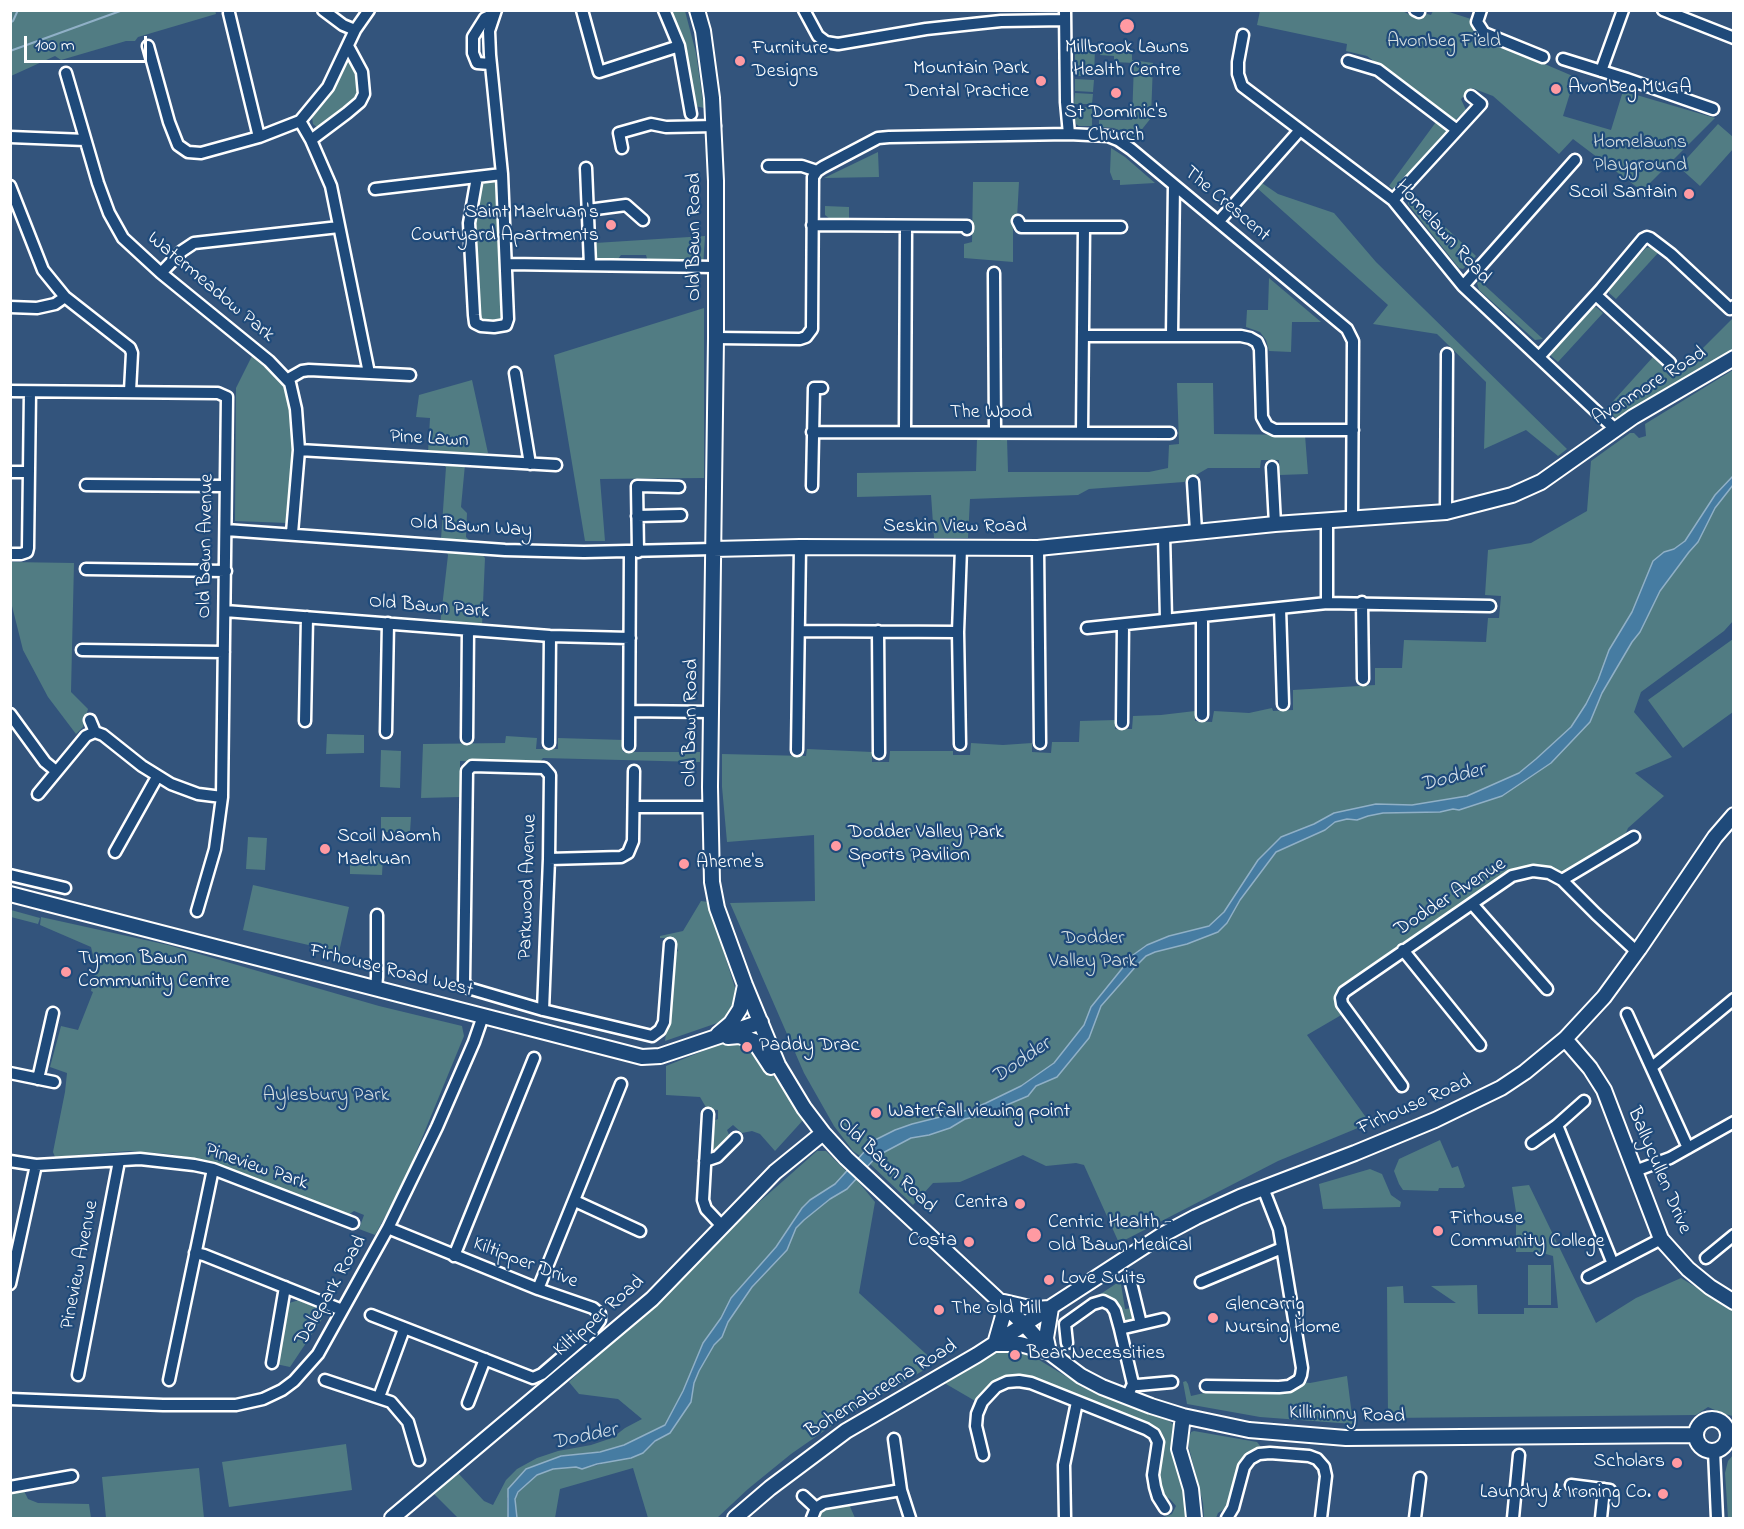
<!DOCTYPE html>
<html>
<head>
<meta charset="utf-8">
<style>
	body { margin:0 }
	#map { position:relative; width:1744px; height:1529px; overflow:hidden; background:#33547c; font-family:"Indie Flower",sans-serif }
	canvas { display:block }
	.frame { position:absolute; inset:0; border:12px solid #fff; pointer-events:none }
	.scale { position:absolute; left:24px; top:36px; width:123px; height:27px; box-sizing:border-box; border:3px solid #fff; border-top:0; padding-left:8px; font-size:18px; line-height:21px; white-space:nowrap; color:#fff; -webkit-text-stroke:4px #1f4a7a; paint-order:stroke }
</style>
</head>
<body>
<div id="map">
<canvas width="1744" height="1529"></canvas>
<div class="frame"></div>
<div class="scale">100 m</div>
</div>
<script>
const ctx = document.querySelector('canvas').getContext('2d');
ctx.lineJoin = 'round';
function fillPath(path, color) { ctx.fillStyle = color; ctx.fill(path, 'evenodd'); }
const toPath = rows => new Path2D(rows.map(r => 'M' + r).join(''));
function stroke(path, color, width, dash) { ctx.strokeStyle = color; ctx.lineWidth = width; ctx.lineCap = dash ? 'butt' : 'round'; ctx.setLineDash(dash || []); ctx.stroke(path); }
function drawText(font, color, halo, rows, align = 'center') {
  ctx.font = font + ' "Indie Flower",sans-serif'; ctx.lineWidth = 4.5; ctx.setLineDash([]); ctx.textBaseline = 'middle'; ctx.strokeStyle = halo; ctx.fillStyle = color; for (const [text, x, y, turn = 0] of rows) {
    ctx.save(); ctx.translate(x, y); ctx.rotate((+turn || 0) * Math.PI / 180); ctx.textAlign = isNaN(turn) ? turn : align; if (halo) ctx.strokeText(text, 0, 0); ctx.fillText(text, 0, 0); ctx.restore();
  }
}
fillPath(toPath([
	[215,10,216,14,138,37,135,41,126,41,61,60,55,56,11,76,11,11],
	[1400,10,1417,18,1420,12,1431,15,1433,11,1446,11,1471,19,1470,23,1477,35,1575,77,1563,116,1611,130,1623,91,1715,118,1642,191,1573,139,1559,154,1493,96,1472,88,1461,99,1466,110,1454,121,1367,56,1346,51,1347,44,1257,25,1260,11],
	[665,11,685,11,696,53,704,108,691,105],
	[1075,47,1095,49,1094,76,1075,76],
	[1100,49,1132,52,1132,60,1153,63,1151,118,1135,138,1114,128,1099,127,1099,120,1132,120,1134,63,1114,62,1114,56,1100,55],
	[347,59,356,64,361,78,358,100,325,125,318,128,313,124,312,117,328,99],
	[1075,79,1094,80,1093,92,1075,91],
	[1075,93,1093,94,1092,104,1074,104],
	[1074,107,1092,107,1092,126,1079,126,1076,124,1074,116],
	[1436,122,1446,130,1445,134,1398,186,1393,189,1389,186],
	[1718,124,1733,137,1733,149,1700,186,1679,167],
	[1111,148,1125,157,1155,183,1120,185,1120,180,1113,180,1110,172],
	[878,152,879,177,824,178],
	[502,174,508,319,481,326,474,315,469,223,477,177],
	[973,182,1019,182,1017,218,1013,218,1013,262,964,258,964,244,972,242],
	[1262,183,1278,194,1334,213,1376,262,1567,449,1558,456,1526,430,1484,449,1486,382,1437,334,1373,324,1388,305,1257,188],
	[1409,193,1476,256,1463,269,1459,268,1408,204],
	[825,206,849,207,849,220,830,219,825,215],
	[705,236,703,267,649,266,646,255,621,255,618,259,597,259,595,243],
	[1651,247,1658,253,1616,299,1609,293,1609,288,1646,248],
	[1269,278,1321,322,1292,322,1291,352,1269,351,1266,340,1260,332,1246,327,1247,310,1268,310],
	[1480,281,1543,339,1535,340,1479,290,1477,283],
	[1596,307,1603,313,1558,362,1551,356,1552,351,1591,308],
	[704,308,704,478,600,479,605,541,585,541,554,355],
	[1733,318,1733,350,1702,368,1622,418,1617,419,1606,409,1653,357,1668,372,1688,363],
	[254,352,287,384,296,432,288,523,235,521,236,388],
	[1733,370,1733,621,1724,631,1641,692,1634,712,1672,757,1635,773,1664,796,1628,828,1625,835,1560,873,1542,867,1517,867,1421,930,1338,988,1335,999,1343,1014,1307,1035,1370,1123,1278,1161,1119,1243,1084,1165,1076,1163,1046,1166,1023,1155,960,1182,933,1183,913,1205,866,1160,853,1151,834,1126,804,1073,730,903,815,901,814,835,727,842,722,787,722,754,806,756,807,749,872,752,872,762,889,762,890,751,953,751,953,755,970,755,971,743,1003,745,1032,743,1032,752,1051,753,1052,742,1079,742,1080,721,1116,720,1115,729,1132,729,1133,716,1161,715,1195,711,1195,721,1212,722,1214,711,1249,713,1272,708,1273,711,1293,710,1293,690,1375,685,1375,668,1402,668,1404,640,1486,642,1488,618,1499,618,1501,596,1485,595,1488,550,1531,543,1587,511,1591,461,1630,433,1634,433,1639,438,1646,436,1645,424],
	[472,380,488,453,466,454,461,507,467,513,466,537,485,558,482,626,440,625,448,555,441,539,446,467,428,453,430,418,416,417,419,395],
	[1177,383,1213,383,1214,434,1305,435,1308,474,1280,475,1279,460,1261,460,1260,468,1208,468,1184,482,1089,489,1078,495,970,499,968,538,934,538,931,495,857,497,857,473,976,471,977,438,1007,438,1008,472,1149,472,1168,468,1169,445,1179,444],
	[10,562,74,563,71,692,88,709,83,727,76,734,48,697,23,650,12,606],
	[1733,639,1733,712,1683,748,1648,700],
	[327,734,364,735,364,753,326,754],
	[506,736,537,738,536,749,558,749,558,738,624,740,623,752,700,752,700,762,543,758,538,764,460,761,460,797,421,798,423,744,505,743],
	[381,750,401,751,400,788,380,787],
	[381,817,411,817,410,832,381,832],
	[248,837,267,838,265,870,246,869],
	[350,856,383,856,382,875,350,874],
	[253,885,349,907,339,952,243,930],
	[701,901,708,902,737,994,736,1008,726,1020,665,1041,672,989,673,954,678,951,675,938,660,938,660,936,683,931],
	[11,910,40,918,38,924,11,917],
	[41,917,168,945,379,1006,462,1026,464,1036,403,1184,375,1235,359,1229,364,1215,354,1211,348,1215,226,1166,205,1160,169,1154,129,1151,55,1157,53,1152,65,1092,67,1073,50,1067,61,1026,78,1030,93,992,91,991,96,968,91,947,40,925],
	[730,1040,747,1041,805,1118,775,1151,760,1134,752,1131,742,1133,733,1125,727,1130,731,1139,723,1148,716,1150,712,1148,710,1145,713,1121,718,1119,718,1110,707,1109,700,1097,666,1095,666,1066],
	[1440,1140,1452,1168,1458,1166,1465,1186,1463,1188,1439,1188,1438,1191,1403,1190,1399,1184,1394,1171,1399,1159],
	[817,1151,826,1151,847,1172,835,1184,810,1200,802,1208,776,1247,731,1298,721,1318,703,1343,683,1391,665,1425,624,1445,600,1452,561,1456,507,1498,508,1518,458,1518,432,1492,458,1473,484,1501,493,1505,506,1480,517,1469,537,1458,558,1451,591,1445,612,1438,625,1428,642,1419,618,1399,579,1394,569,1382,685,1274,757,1204],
	[1370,1169,1382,1174,1391,1195,1401,1202,1400,1207,1323,1209,1319,1184],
	[856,1179,875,1202,859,1293,936,1363,847,1415,791,1454,748,1489,717,1518,648,1518,633,1468,560,1489,555,1518,517,1518,515,1499,519,1492,537,1475,553,1469,576,1467,582,1469,643,1453,679,1420,691,1402,694,1383,699,1371,714,1345,722,1337,728,1322,752,1287,787,1250,796,1228,804,1220,830,1199,847,1189],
	[1529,1185,1596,1323,1636,1298,1681,1278,1733,1310,1733,1416,1724,1414,1708,1407,1696,1415,1388,1418,1387,1287,1403,1286,1404,1303,1456,1303,1431,1286,1477,1285,1478,1314,1524,1314,1524,1308,1558,1308,1553,1256,1539,1252,1516,1252,1516,1212,1512,1187],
	[1528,1265,1551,1265,1551,1305,1528,1305],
	[1126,1277,1127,1282,1121,1284,1125,1309,1133,1308,1135,1320,1123,1323,1116,1303,1112,1300,1096,1297],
	[299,1300,323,1311,324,1316,290,1367,276,1364,289,1303],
	[1008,1348,1036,1358,1085,1388,1169,1421,1174,1425,1189,1518,1162,1518,1172,1514,1176,1506,1170,1499,1160,1494,1156,1472,1162,1442,1020,1377,977,1402,946,1384,944,1380,989,1354],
	[1347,1376,1353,1424,1260,1417,1187,1404,1183,1382,1186,1381,1188,1384,1191,1396,1204,1393,1287,1391,1301,1382,1310,1383],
	[1194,1431,1257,1442,1262,1448,1255,1451,1242,1461,1237,1470,1231,1503,1228,1507,1218,1513,1216,1518,1204,1518,1203,1503,1189,1448,1189,1438,1191,1432],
	[346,1444,352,1490,229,1507,222,1462],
	[1733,1455,1733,1518,1728,1518,1725,1473,1728,1461],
	[199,1468,204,1518,106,1518,102,1477],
	[24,1491,28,1499,38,1503,89,1504,91,1518,11,1518,11,1493],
	[848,1502,855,1518,816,1518,821,1508]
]), '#517c83');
const water = toPath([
	[1733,476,1733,485,1715,508,1698,542,1689,552,1660,591,1640,632,1632,642,1602,693,1590,722,1551,763,1502,796,1459,810,1453,809,1440,812,1383,813,1368,816,1357,820,1347,819,1335,822,1325,830,1276,852,1240,900,1227,923,1218,932,1187,944,1155,952,1146,956,1137,965,1101,1006,1089,1038,1057,1077,1036,1086,1028,1096,1002,1107,995,1112,965,1119,950,1128,929,1135,911,1138,877,1156,847,1189,830,1199,804,1220,796,1228,787,1250,752,1287,728,1322,722,1337,714,1345,699,1371,694,1383,691,1402,670,1433,655,1441,643,1453,631,1458,597,1464,582,1469,576,1467,553,1469,537,1475,518,1492,515,1499,517,1518,508,1518,508,1489,526,1469,561,1456,600,1452,624,1445,665,1425,683,1391,703,1343,721,1318,731,1298,776,1247,802,1208,810,1200,835,1184,875,1140,895,1130,912,1124,972,1109,986,1103,1021,1086,1054,1063,1084,1025,1091,1007,1133,955,1147,945,1169,936,1209,926,1224,912,1258,860,1281,837,1314,824,1334,813,1376,804,1412,805,1467,796,1519,773,1536,759,1571,727,1586,704,1598,680,1609,650,1632,612,1653,561,1664,552,1674,549,1685,541,1715,495,1733,476]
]);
fillPath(water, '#467ca2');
stroke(water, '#90b0c7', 1.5);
stroke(toPath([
	[10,23,13,21,18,10],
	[10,51,123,10]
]), '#90b0c7', 2);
const street = toPath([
	[323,10,343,25,355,30],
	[582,10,599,72,679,46],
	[664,10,679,46,691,114],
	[804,10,818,36,826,42,838,44,926,29,1001,21,1065,20],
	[1065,10,1066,102,1069,134],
	[1415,10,1419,12],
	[1481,10,1477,22,1484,33,1543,57],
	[1663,10,1734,38],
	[229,13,259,137],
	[1243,35,1238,62,1238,74,1242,86,1393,200,1463,286,1615,429],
	[148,46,169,122,178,145,188,152,201,153,259,137,300,121,328,87,355,30,369,10],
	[1563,59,1627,79,1713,109],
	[1348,61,1378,70,1457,130],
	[490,64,477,63,473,53,473,37,485,18,494,14],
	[1601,71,1623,10],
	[66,73,98,183,109,213,123,238,161,273,269,361,290,383,296,409,299,450,292,533],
	[300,121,311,140,331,186,369,373],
	[10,137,85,140],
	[311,140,347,113,360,102,364,94,362,72,348,46],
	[622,148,619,133,651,124,666,127,715,126],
	[768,166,802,166,817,171],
	[586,168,590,265],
	[477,177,469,223,474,315,475,323,481,326,494,327,506,325,508,319,502,174,490,55,489,31,496,10],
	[10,186,43,270,65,297,130,348,132,353,130,391],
	[375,189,502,174],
	[1393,200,1481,104,1471,96],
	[588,210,626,205,643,220],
	[1018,221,1021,227,1121,227],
	[1219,221,1300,130],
	[812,225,967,226,967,229],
	[507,264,715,267],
	[161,273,182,251,194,243,339,227],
	[994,273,995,431],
	[1463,286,1575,160],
	[1596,295,1670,363],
	[10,307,37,308,55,304,65,297],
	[1172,335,1174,185],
	[1083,336,1241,336,1250,338,1257,342,1260,349,1262,417,1267,426,1275,430,1353,430],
	[716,338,800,339,806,337,812,329,813,177,817,171,823,167,878,138,889,137,1069,134,1108,136,1118,140,1131,149,1347,329,1353,341,1352,519],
	[1539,357,1601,289,1643,239,1647,237,1650,238,1671,254,1730,309,1734,306],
	[515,373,530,464],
	[288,379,302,371,309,370,410,375],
	[10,391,218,393,227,397,222,797,215,849,197,911],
	[812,432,1170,433],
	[905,432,906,226],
	[1082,432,1084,227],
	[299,450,556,465],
	[1272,467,1275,524],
	[10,472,29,472],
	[1193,482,1196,531],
	[86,485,225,486],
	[812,486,814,388,822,388],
	[1446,512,1447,354],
	[637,516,681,515],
	[1327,520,1327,603],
	[226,530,505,550,584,552,713,549],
	[1164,535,1166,619],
	[1038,548,1040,743],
	[638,552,637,486,679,487],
	[10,554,21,554,27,552,28,548,30,392],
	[86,569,226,571],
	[1362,602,1363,679],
	[1280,608,1283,704],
	[225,611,550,636,630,638],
	[1087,628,1327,603,1490,606],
	[799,631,958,632],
	[878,631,879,753],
	[82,650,224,652],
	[630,711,712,712],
	[10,714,45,762,56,771],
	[1202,715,1202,616],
	[90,720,95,732],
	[305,721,307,617],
	[1122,723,1123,625],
	[386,732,388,623],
	[467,738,468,630],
	[549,743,550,636],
	[960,744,958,632,961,548],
	[629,746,630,552],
	[797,750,800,547],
	[38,794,86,736,95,732,103,735,142,766,171,784,198,794,222,797],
	[634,807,711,807],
	[115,852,157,777],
	[549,859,621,857,628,853,633,841,634,771],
	[10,875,65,888],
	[1562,880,1634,837],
	[1473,905,1547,989],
	[1403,950,1480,1045],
	[376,989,377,977,377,915],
	[543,1010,549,859,550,775,544,768,472,766,467,771,464,981,468,988,543,1010,652,1036,660,1030,664,1022,670,944],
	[1627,1014,1688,1148],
	[1652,1067,1734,999],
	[10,1073,54,1082],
	[38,1079,53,1013],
	[1402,1086,1342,1004,1341,998,1344,992,1512,876,1533,871,1549,873,1562,880,1596,914,1637,952],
	[708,1114,703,1200,706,1209,722,1226],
	[1557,1125,1613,1264],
	[1532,1143,1557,1125,1584,1101],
	[10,1161,36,1165,140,1159,194,1165,213,1169,353,1223],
	[705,1161,717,1157,736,1138],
	[1635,1171,1670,1158,1734,1122],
	[575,1201,640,1231],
	[195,1253,204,1255,342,1310],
	[454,1256,534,1058],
	[1706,1258,1734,1235],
	[1588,1277,1661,1239],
	[1130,1279,1141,1324],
	[1201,1282,1282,1248],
	[10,1284,36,1165],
	[538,1289,621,1084],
	[371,1315,533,1378,542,1374,592,1331,600,1320,600,1314,593,1308,538,1289,388,1228],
	[1120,1329,1163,1319],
	[1067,1343,1065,1324,1093,1304,1103,1301,1111,1305,1115,1311,1120,1329,1133,1384,1127,1397],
	[272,1363,285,1287],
	[78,1375,119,1161],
	[169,1380,213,1169],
	[325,1380,391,1402,408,1422,419,1460],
	[1133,1384,1138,1385,1172,1382],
	[1206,1386,1279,1387,1289,1386,1299,1380,1301,1375,1302,1368,1279,1229,1263,1188],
	[379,1397,404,1329],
	[10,1399,163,1405,236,1405,263,1399,282,1390,294,1381,318,1354,388,1228,437,1127,474,1042,483,1016],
	[468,1403,485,1359],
	[894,1439,901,1490,910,1518],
	[1714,1451,1717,1518],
	[983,1455,976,1426,977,1414,982,1402,996,1387,1007,1382,1019,1381,1031,1383,1146,1429,1154,1434,1158,1442,1153,1475,1155,1487,1158,1497,1165,1508],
	[1571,1485,1610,1490],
	[10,1487,72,1476],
	[803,1496,816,1508],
	[812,1518,816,1508,824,1503,901,1490],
	[1065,1518,1064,1465,1077,1402],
	[1227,1518,1233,1508,1244,1467,1250,1459,1259,1454,1270,1453,1309,1456,1317,1459,1324,1467,1326,1476,1321,1518],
	[1415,1518,1420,1478],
	[1513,1518,1519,1455],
	[1601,1518,1604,1489]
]);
const secondary = toPath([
	[697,10,703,31,712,98,716,181,716,338,710,787,712,882,717,908,745,985,778,1065,804,1108,823,1133,846,1158,1025,1325,1049,1352,1081,1376,1102,1387,1151,1406,1183,1416,1249,1430,1346,1438,1696,1435],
	[713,549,800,547,1038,548,1275,524,1446,512,1512,495,1541,482,1633,417,1734,358],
	[10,894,642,1057,660,1056,761,1022],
	[718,1034,731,1023,740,1009,745,985],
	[728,1037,739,1036,754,1041,771,1067],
	[1565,1039,1590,1068,1604,1090,1661,1239,1688,1269,1710,1287,1734,1302],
	[1004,1302,1034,1309,1050,1308],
	[995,1344,1020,1344,1049,1352],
	[995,1344,1003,1316,999,1301],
	[1049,1352,1046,1338,1051,1308],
	[1183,1416,1179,1449,1191,1489,1194,1518],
	'1696 1435a16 16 0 1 1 32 0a16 16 0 1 1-32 0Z',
	[392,1518,652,1299,775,1172,823,1133],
	[735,1518,770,1488,846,1431,977,1355,1162,1235,1196,1217,1240,1197,1355,1153,1435,1120,1501,1088,1525,1072,1565,1039,1604,997,1639,949,1715,837,1734,815]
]);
stroke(street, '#fff', 15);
stroke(secondary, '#fff', 18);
stroke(street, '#1f4a7a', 10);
stroke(secondary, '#1f4a7a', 14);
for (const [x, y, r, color] of [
	[1127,26,8,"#ff9aa2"],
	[740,61,6,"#ff9aa2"],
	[1041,81,6,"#ff9aa2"],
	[1556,89,6,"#ff9aa2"],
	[1116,93,6,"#ff9aa2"],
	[1689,194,6,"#ff9aa2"],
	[611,225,6,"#ff9aa2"],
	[836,846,6,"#ff9aa2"],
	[325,849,6,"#ff9aa2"],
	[684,864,6,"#ff9aa2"],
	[66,972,6,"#ff9aa2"],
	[747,1047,6,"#ff9aa2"],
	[876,1113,6,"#ff9aa2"],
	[1020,1204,6,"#ff9aa2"],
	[1438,1231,6,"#ff9aa2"],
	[1034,1235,8,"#ff9aa2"],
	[969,1242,6,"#ff9aa2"],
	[1049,1280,6,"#ff9aa2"],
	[939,1310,6,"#ff9aa2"],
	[1213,1318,6,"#ff9aa2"],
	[1015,1355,6,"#ff9aa2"],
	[1677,1463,6,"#ff9aa2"],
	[1663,1494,6,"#ff9aa2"]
]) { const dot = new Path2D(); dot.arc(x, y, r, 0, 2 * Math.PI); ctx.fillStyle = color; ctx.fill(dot); stroke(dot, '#1f4a7a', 2); }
drawText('20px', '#d4dee0', '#1f4a7a', [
	["Avonbeg Field",1444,43],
	["Homelawns",1640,144],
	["Playground",1640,167],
	["Dodder",1093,940],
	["Valley Park",1093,963],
	["Aylesbury Park",326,1097]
]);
drawText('20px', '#fff', '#1f4a7a', [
	["Millbrook Lawns",1127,49,"center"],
	["Health Centre",1127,72,"center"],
	["Furniture",752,50],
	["Designs",752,73],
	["Mountain Park",1029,70,"right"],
	["Dental Practice",1029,93,"right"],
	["Avonbeg MUGA",1568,89],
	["St Dominic's",1116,114,"center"],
	["Church",1116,137,"center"],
	["Scoil Santain",1677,194,"right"],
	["Saint Maelruan's",599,214,"right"],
	["Courtyard Apartments",599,237,"right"],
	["Dodder Valley Park",848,834],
	["Sports Pavilion",848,857],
	["Scoil Naomh",337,838],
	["Maelruan",337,861],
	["Aherne's",696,864],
	["Tymon Bawn",78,960],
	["Community Centre",78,983],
	["Paddy Drac",759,1047],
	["Waterfall viewing point",888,1113],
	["Centra",1008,1204,"right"],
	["Firhouse",1450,1220],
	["Community College",1450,1243],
	["Centric Health -",1048,1224],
	["Old Bawn Medical",1048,1247],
	["Costa",957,1242,"right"],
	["Love Suits",1061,1280],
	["Glencarrig",1225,1306],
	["Nursing Home",1225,1329],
	["The Old Mill",951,1310],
	["Bear Necessities",1027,1355],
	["Scholars",1665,1463,"right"],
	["Laundry & Ironing Co.",1651,1494,"right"]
], 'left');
drawText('20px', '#fff', '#1f4a7a', [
	["The Crescent",1226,205,40],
	["Homelawn Road",1442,233,48],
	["Old Bawn Road",696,237,-90],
	["Watermeadow Park",210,288,40],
	["Avonmore Road",1650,387,-32],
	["The Wood",991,414],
	["Pine Lawn",429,440,3],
	["Old Bawn Way",471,528,4],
	["Seskin View Road",955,528],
	["Old Bawn Avenue",207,546,-89],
	["Old Bawn Park",429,608,5],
	["Old Bawn Road",692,723,-89],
	["Parkwood Avenue",529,887,-88],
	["Dodder Avenue",1451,898,-33],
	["Firhouse Road West",391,972,14],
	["Firhouse Road",1415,1106,-24],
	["Old Bawn Road",886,1166,44],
	["Pineview Park",256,1168,19],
	["Ballycullen Drive",1658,1171,67],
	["Kiltipper Drive",525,1264,21],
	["Pineview Avenue",81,1265,-79],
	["Dalepark Road",332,1291,-60],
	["Kiltipper Road",600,1317,-41],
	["Bohernabreena Road",882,1390,-31],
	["Killininny Road",1347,1416,2]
]);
drawText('italic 21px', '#d1dee8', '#1f4a7a', [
	["Dodder",1453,779,-14],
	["Dodder",1022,1062,-34],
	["Dodder",585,1438,-12]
]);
</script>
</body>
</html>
